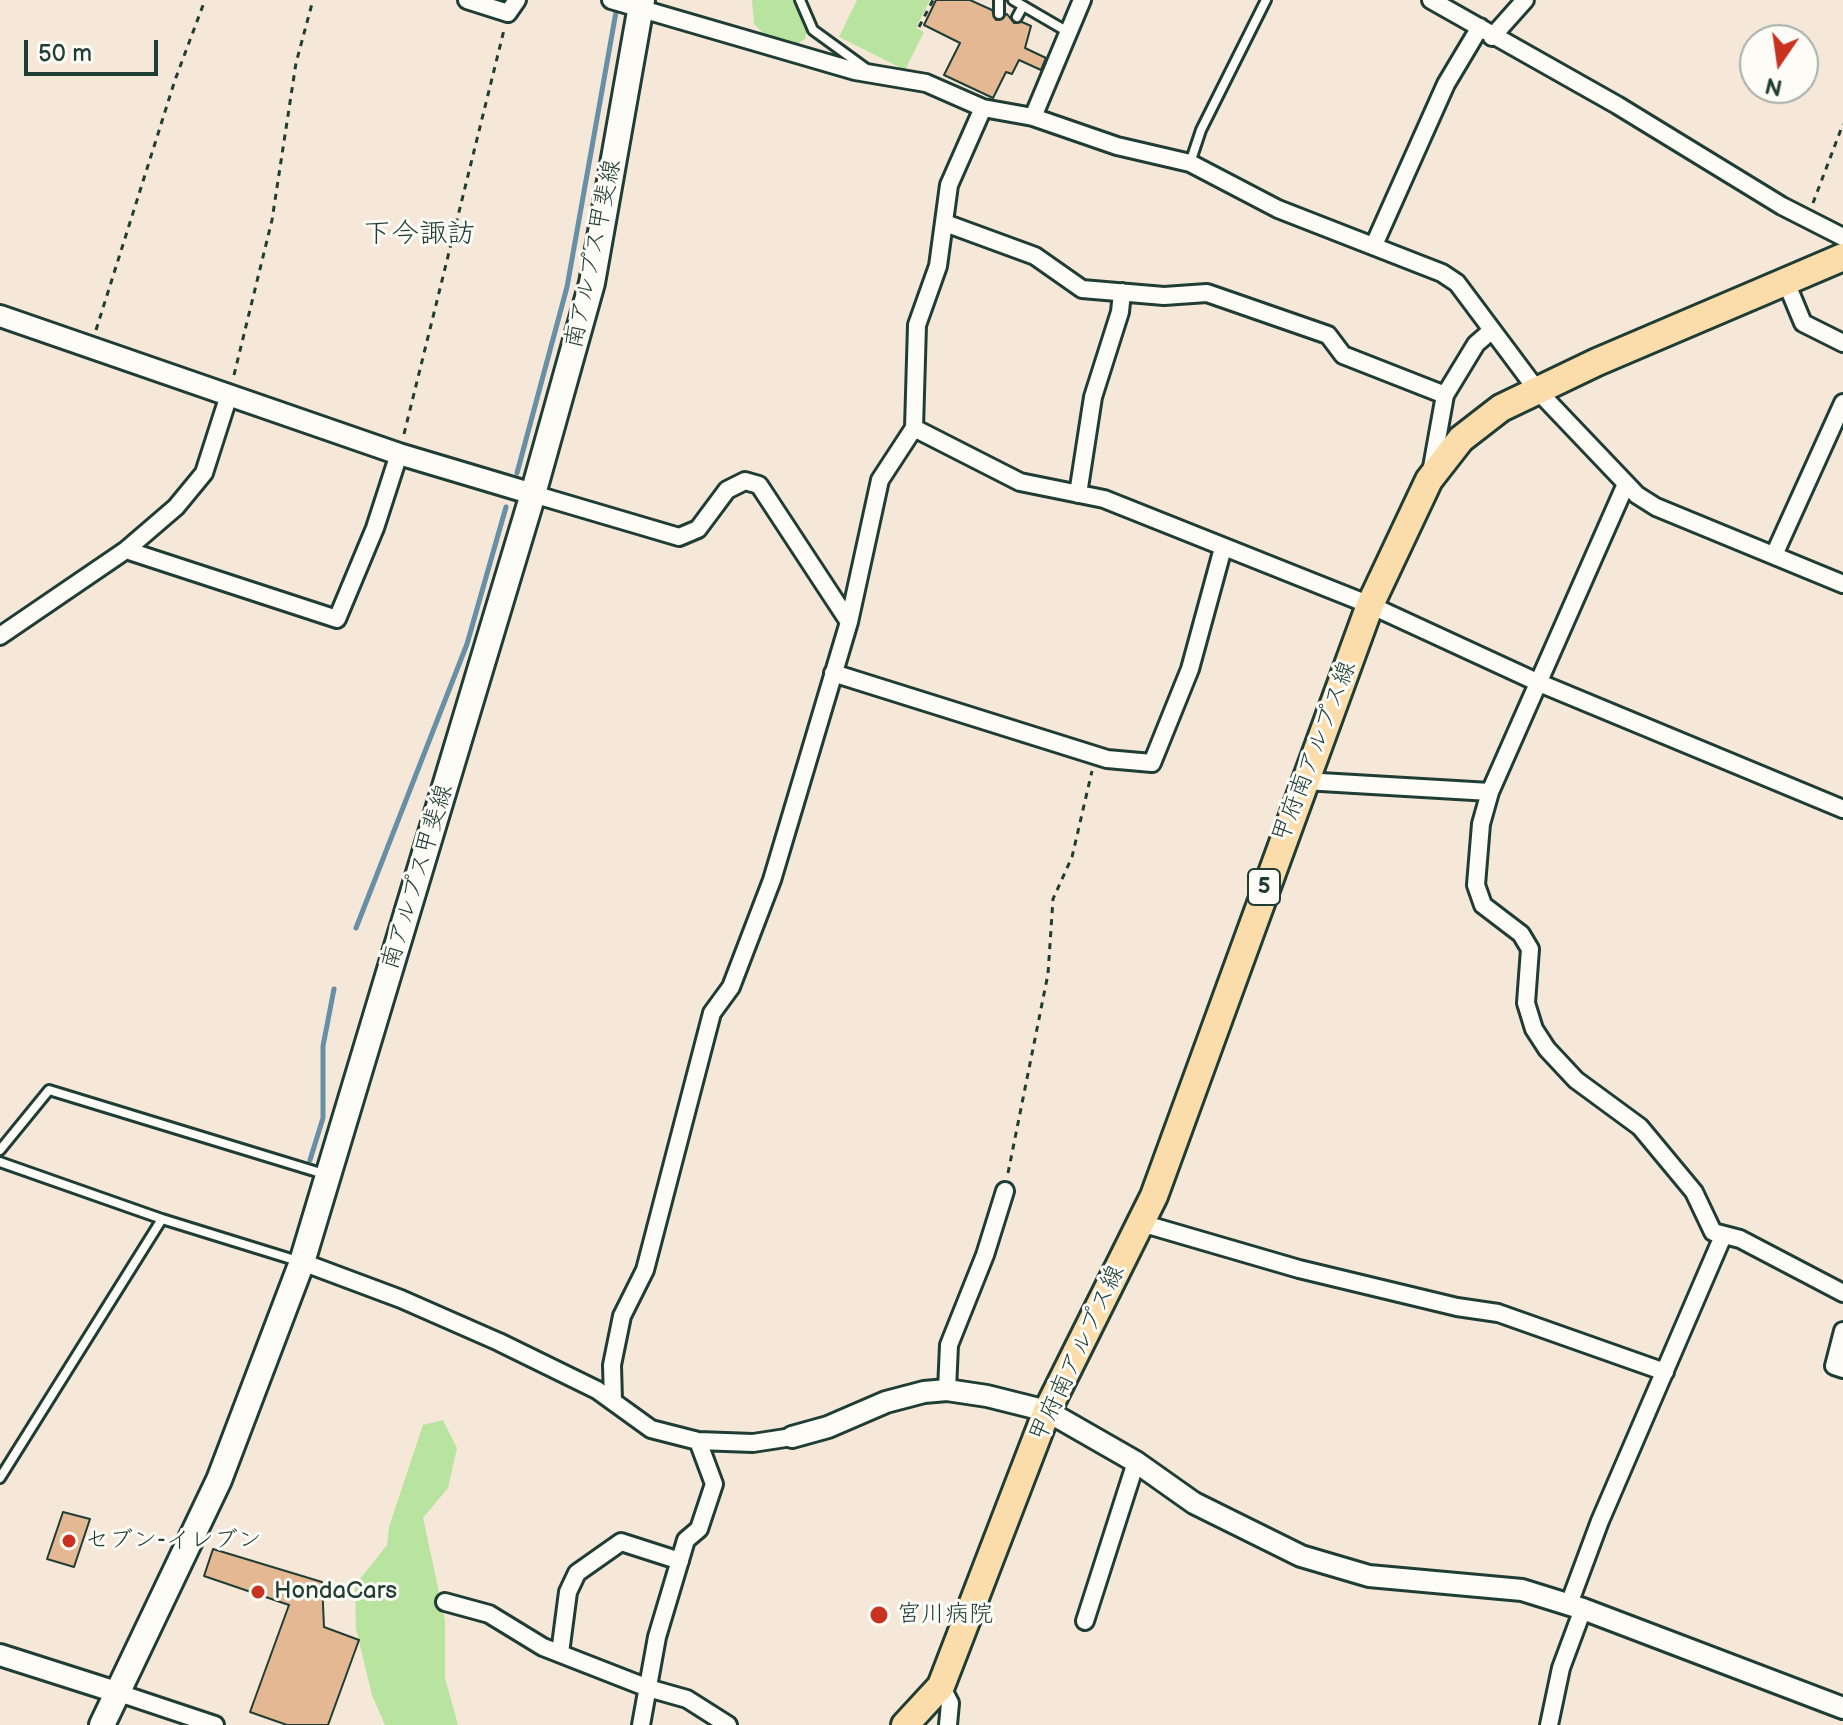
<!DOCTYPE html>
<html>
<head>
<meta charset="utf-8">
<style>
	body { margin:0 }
	#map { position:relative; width:1843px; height:1725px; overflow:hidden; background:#f5e8d9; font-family:"Balsamiq Sans",sans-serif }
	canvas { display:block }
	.north { position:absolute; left:1739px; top:24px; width:80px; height:80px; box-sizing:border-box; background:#fdfcf7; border:2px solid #a4b0a9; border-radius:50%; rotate:193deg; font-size:22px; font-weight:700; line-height:32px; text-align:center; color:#1f3d34 }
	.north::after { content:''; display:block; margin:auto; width:28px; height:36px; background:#c8321e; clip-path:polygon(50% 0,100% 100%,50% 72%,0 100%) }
	.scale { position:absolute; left:24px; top:40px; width:134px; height:36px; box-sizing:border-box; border:4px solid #1f3d34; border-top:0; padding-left:10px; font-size:24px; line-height:28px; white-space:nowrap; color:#1f3d34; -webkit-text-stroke:6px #fdfcf7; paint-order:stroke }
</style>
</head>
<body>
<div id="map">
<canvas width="1843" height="1725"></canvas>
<div class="north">N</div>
<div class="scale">50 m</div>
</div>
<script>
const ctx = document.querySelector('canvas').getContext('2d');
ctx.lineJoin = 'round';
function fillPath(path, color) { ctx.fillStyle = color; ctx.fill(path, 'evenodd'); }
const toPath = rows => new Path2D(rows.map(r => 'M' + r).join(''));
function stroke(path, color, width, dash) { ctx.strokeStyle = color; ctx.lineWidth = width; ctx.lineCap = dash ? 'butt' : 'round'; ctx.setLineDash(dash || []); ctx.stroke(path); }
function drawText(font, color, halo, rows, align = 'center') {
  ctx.font = font + ' "Balsamiq Sans","Klee One",sans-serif'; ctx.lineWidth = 6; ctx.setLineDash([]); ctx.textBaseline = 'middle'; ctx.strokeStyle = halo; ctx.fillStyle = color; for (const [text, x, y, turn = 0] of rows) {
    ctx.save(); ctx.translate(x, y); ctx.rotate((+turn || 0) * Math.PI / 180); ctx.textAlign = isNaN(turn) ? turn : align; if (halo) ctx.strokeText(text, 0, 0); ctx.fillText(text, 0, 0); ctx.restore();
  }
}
fillPath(toPath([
	[752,0,795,0,808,29,805,39,797,44,766,36,754,24],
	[857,0,930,0,916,28,924,32,905,70,839,37],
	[443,1420,457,1448,448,1488,423,1518,445,1620,445,1678,458,1725,385,1725,372,1695,356,1629,355,1585,387,1545,389,1527,423,1425]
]), '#b9e4a0');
stroke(toPath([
	[517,473,567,287,616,12],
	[356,928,467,644,506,507],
	[310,1160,323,1118,323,1046,334,989]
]), '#678fa6', 5);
const building = toPath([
	[936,0,970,0,992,10,996,20,1007,14,1014,23,1022,22,1031,26,1025,48,1046,58,1041,70,1019,60,1012,74,1006,72,993,98,944,75,960,43,924,25,936,0],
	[63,1512,90,1519,74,1567,47,1559,63,1512],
	[213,1549,322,1582,324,1627,359,1640,328,1725,287,1725,250,1712,289,1605,204,1576,213,1549]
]);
fillPath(building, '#e3b893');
stroke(building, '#1f3d34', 2);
const service = toPath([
	[800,0,813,30,868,70],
	[999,0,999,14],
	[1013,0,1068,32],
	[1017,17,1023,6],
	[1190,163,1201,130,1266,0],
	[0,1150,49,1090,324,1174],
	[0,1162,162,1219,301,1262],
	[0,1478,162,1219]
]);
const minor = toPath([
	[467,0,508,13,517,0],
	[611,0,855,71,926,83,983,108,1033,117,1117,146,1190,163,1278,209,1442,273,1457,283,1537,390,1637,495,1656,507,1843,584],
	[1431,0,1617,105,1782,206,1843,237],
	[1492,37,1525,0],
	[1033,117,1082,0],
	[945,223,1035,256,1082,289,1164,296,1207,293,1328,335,1343,355,1445,395],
	[1374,245,1446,84,1480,27],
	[1786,282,1803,323,1843,343],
	[914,428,1020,482,1104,499,1370,605,1537,682,1843,809],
	[1431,473,1445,395,1476,344,1491,331],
	[1626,484,1490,792,1481,824,1476,885,1483,905,1521,934,1530,949,1526,1003,1534,1029,1547,1049,1576,1080,1640,1127,1694,1192,1713,1232,1740,1239,1843,1293],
	[533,494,679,537,698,529,727,490,745,481,759,485,849,622],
	[1078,494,1093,397,1120,312,1122,292],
	[126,550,337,619,375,528,399,454],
	[1774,555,1843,403],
	[0,636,126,550,176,507,204,473,229,395],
	[833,673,1107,759,1152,763,1190,669,1223,548],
	[1304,781,1490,792],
	[1141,1223,1299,1269,1457,1307,1498,1313,1665,1372],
	[302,1262,401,1299,499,1342,597,1390,651,1429,698,1441,753,1443,792,1437],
	[1843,1331,1834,1366,1843,1369],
	[947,1390,949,1345,985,1255,1005,1191],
	[613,1401,612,1365,622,1316,645,1270,712,1013,731,987,772,880,849,622,880,480,914,428,917,325,938,266,949,185,983,108],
	[445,1602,489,1614,543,1647,648,1688,687,1699,728,1725],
	[1569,1604,1600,1521,1723,1236],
	[1085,1621,1136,1462],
	[560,1653,568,1592,577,1573,621,1542,680,1561],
	[941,1686,950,1703,948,1725],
	[116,1692,215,1725],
	[641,1725,657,1637,686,1540,699,1529,714,1484,698,1441],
	[1549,1725,1561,1668,1583,1609]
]);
const tertiary = toPath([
	[0,316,399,454,533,494],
	[792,1437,828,1427,886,1402,924,1392,947,1390,987,1396,1047,1411,1136,1462,1194,1503,1301,1556,1369,1576,1522,1590,1583,1609,1843,1708],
	[0,1655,116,1692]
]);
const secondary = toPath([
	[102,1725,219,1480,302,1262,533,494,592,283,642,0]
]);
const primary = toPath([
	[905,1725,941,1686,1047,1411,1154,1196,1370,605,1429,480,1461,439,1501,408,1597,362,1843,257]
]);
stroke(service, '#1f3d34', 14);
stroke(minor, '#1f3d34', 22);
stroke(tertiary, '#1f3d34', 26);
stroke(secondary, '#1f3d34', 30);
stroke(primary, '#1f3d34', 32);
stroke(toPath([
	[919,27,933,0],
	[1813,203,1843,124],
	[96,330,175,80,205,0],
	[234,375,272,220,296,63,313,0],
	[404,434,504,30],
	[1008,1173,1048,974,1053,899,1072,857,1092,771]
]), '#1f3d34', 3, [6, 6]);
stroke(service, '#fdfcf7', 8);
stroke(minor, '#fdfcf7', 16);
stroke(tertiary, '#fdfcf7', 20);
stroke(secondary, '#fdfcf7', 24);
stroke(primary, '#fbddab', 26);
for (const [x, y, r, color] of [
	[69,1541,8,"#c8321e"],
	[258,1592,8,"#c8321e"],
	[879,1615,10,"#c8321e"]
]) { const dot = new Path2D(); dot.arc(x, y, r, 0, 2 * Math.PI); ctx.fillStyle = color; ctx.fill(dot); stroke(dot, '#fdfcf7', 3); }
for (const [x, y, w] of [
	[1264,887,32]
]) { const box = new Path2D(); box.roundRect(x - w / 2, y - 18, w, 36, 6); ctx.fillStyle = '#fdfcf7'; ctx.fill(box); stroke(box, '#1f3d34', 2); }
drawText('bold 22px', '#1f3d34', null, [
	["5",1264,887]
]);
drawText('24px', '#1f3d34', '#fdfcf7', [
	["南アルプス甲斐線",594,254,-78],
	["甲府南アルプス線",1315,752,-69],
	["南アルプス甲斐線",418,877,-73],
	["甲府南アルプス線",1078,1354,-65]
]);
drawText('24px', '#1f3d34', '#fdfcf7', [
	["セブン-イレブン",85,1541],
	["HondaCars",274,1592],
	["宮川病院",897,1615]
], 'left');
drawText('28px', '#1f3d34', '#fdfcf7', [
	["下今諏訪",419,235]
]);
</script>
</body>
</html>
